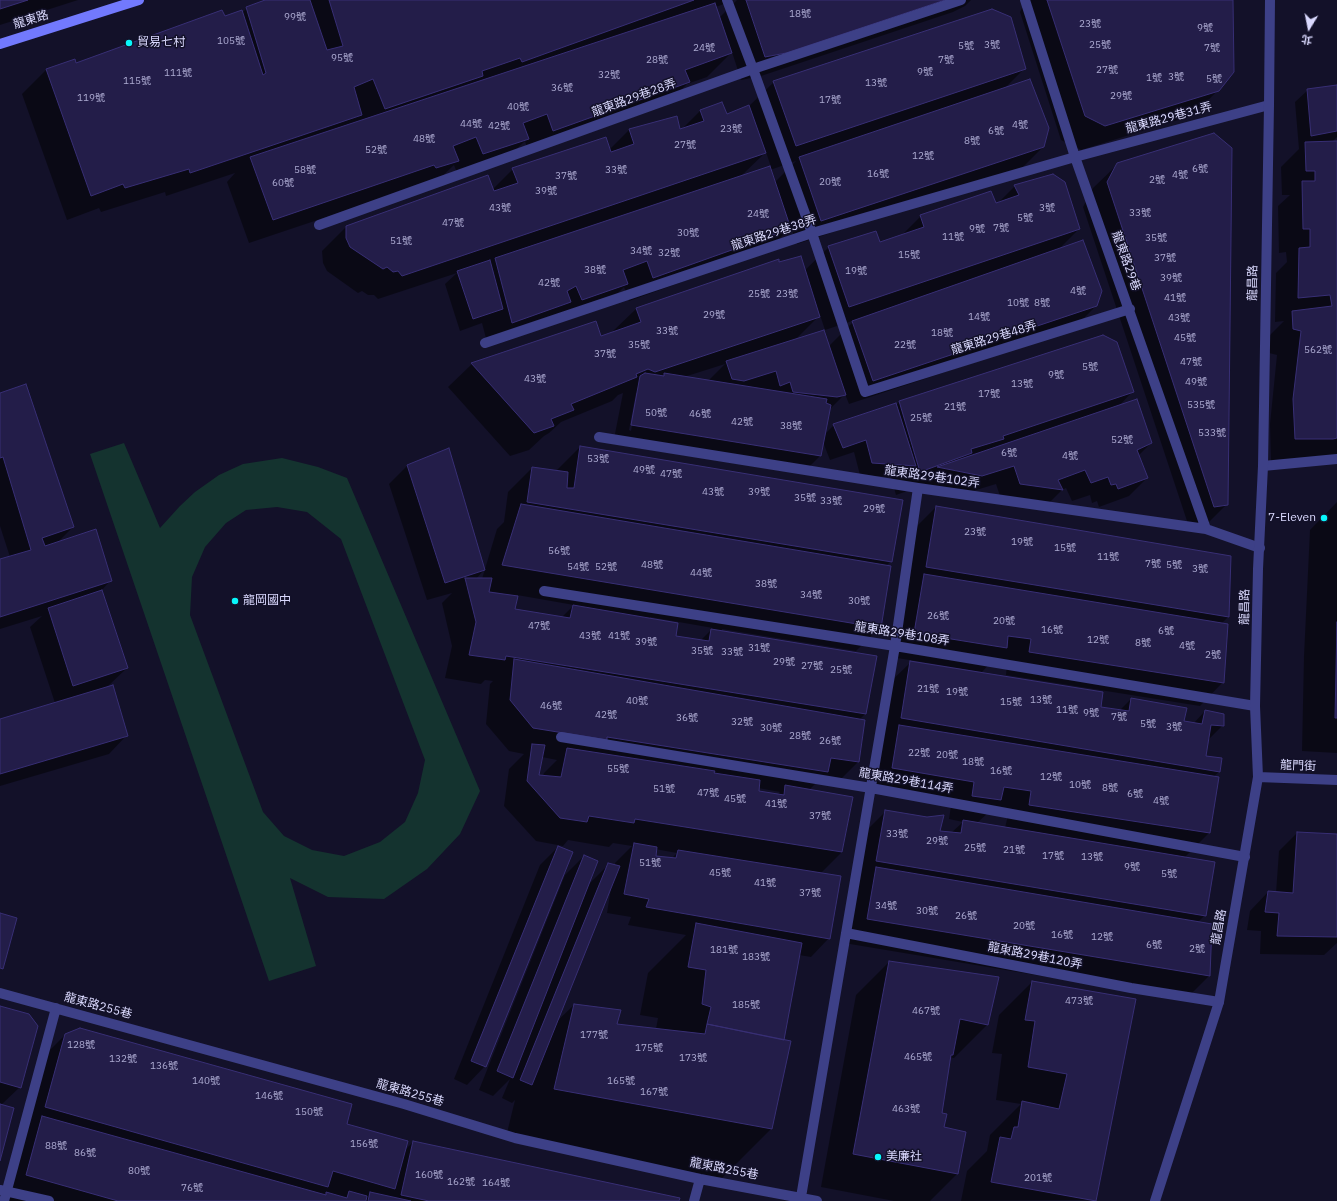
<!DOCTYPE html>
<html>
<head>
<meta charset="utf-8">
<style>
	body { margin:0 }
	#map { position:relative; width:1337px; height:1201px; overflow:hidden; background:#131129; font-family:"IBM Plex Sans","Noto Sans TC",sans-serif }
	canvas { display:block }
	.north { position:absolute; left:1289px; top:8px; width:40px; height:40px; -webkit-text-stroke:3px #131129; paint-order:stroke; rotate:190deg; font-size:11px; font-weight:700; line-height:16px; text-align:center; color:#dad9fe }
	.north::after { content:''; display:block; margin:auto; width:14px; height:18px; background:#dad9fe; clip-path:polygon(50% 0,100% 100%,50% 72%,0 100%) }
</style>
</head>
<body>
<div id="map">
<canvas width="1337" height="1201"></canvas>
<div class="north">北</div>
</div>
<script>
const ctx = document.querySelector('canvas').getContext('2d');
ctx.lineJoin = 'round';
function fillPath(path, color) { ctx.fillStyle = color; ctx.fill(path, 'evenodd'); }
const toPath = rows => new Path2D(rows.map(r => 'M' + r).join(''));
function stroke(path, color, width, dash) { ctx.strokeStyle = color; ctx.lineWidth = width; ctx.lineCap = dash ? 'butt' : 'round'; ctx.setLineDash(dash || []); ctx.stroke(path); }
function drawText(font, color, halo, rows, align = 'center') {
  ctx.font = font + ' "IBM Plex Sans","Noto Sans TC",sans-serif'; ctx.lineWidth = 3; ctx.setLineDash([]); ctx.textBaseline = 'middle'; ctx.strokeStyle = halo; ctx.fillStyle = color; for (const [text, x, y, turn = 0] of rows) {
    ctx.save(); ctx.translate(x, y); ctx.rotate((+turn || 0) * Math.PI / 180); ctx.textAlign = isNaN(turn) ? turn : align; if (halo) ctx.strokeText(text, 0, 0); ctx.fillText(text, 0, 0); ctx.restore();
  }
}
fillPath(toPath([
	[124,443,160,528,180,506,195,492,219,475,243,464,282,458,318,467,347,478,480,791,460,834,427,869,384,899,328,897,290,878,316,966,269,981,90,454],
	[277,507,307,512,341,539,425,760,418,793,405,822,380,842,344,856,312,850,284,836,263,812,190,615,192,577,205,547,226,523,246,510]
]), '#14332f');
fillPath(toPath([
	[0,0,78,0,0,25],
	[268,0,734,0,716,7,719,18,737,0,971,0,965,6,953,12,761,76,741,80,732,52,707,77,687,84,665,106,529,154,525,141,503,162,459,178,454,165,433,185,410,189,249,243,227,182,235,173,166,196,165,192,101,212,99,208,67,220,22,94,46,70,74,60,75,64,242,13,247,8],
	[1028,0,1232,0,1218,90,1194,115,1081,150,1061,140,1020,12,1024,4],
	[1025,68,1004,89,1043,147,1019,171,797,244,791,227,766,252,629,301,624,287,603,308,488,346,482,323,460,331,445,284,457,273,378,299,374,295,368,295,362,291,358,293,327,271,323,263,322,251,346,227,492,190,513,169,609,150,629,130,676,117,680,131,700,111,726,115,749,106,774,82],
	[766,152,771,167,740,177],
	[796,161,774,183,770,170],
	[1337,86,1337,137,1332,142,1337,142,1337,459,1271,462,1270,424,1277,355,1269,353,1269,336,1284,321,1275,322,1276,273,1287,262,1286,252,1279,253,1278,206,1290,195,1282,195,1281,167,1299,149,1295,102,1308,90],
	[1118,164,1227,504,1203,528,1190,530,1083,207,1093,188],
	[1015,186,1079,229,1058,250,1096,306,1072,330,849,404,845,394,829,410,825,434,834,425,896,406,899,402,1132,392,1118,407,1151,443,1138,456,1147,478,1129,496,1099,507,1097,501,1092,503,1090,495,1072,501,1066,488,1062,490,1044,508,1002,502,996,484,963,494,921,486,896,495,891,477,860,475,854,452,830,460,823,442,820,456,802,474,613,444,623,393,618,395,612,401,561,422,549,433,544,436,529,450,510,456,448,387,472,364,601,338,612,332,636,309,778,261,778,263,804,271,829,247,879,243,901,236,921,216,997,204],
	[820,315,825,330,855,320,829,346,795,340],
	[725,364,708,381,684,377],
	[636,393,638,393,631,431,629,430],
	[0,394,73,527,57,543,111,580,101,591,127,668,107,687,127,735,109,754,0,786,0,720,55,703,30,627,42,616,0,629,0,560,10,557,0,526],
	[580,447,891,561,886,566,880,627,856,651,722,629,722,631,865,714,859,720,858,762,834,786,816,783,809,790,842,852,820,874,829,938,811,957,799,955,782,1040,790,1042,771,1129,722,1178,506,1137,515,1100,512,1103,502,1098,510,1079,493,1096,479,1090,565,875,584,856,587,886,609,864,615,866,615,863,632,846,613,843,609,847,568,840,563,846,536,841,504,806,509,769,524,754,509,751,486,724,490,684,493,681,485,680,481,684,445,678,452,646,442,603,452,593,427,600,389,484,407,466,484,570,476,579,482,579,497,529,504,522,508,492,532,468,556,471],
	[488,591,500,593,500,594,488,593],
	[517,595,574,605,561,618,514,610],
	[650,617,713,628,700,641,675,637,650,619],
	[542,757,557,760,544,773,543,776,538,775],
	[758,788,780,792,777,795,758,792],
	[655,849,677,853,671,859,654,857],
	[611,888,607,913,631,917,628,925,686,935,648,973,640,1015,658,1018,656,1029,616,1025,574,1005,555,1023],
	[1337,502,1337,753,1302,751,1304,656,1310,530],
	[936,507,1230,557,1228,617,1221,624,1223,682,1200,706,1006,675,1007,663,992,661,982,672,891,657,901,599,909,591,903,590,912,531],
	[910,663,1099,708,1120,710,1131,699,1183,722,1193,724,1205,711,1223,725,1208,740,1205,757,1219,772,1213,777,1209,833,1184,858,1205,915,1198,922,1209,976,1185,1000,844,943,862,835,886,811,939,831,951,833,963,822,949,819,951,806,869,792,886,686],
	[989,812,1008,815,1005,828,977,823],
	[1297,833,1337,835,1337,943,1324,955,1260,954,1261,931,1247,930,1250,911,1268,892,1276,893,1279,851],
	[558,847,485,1066,467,1085,454,1079,540,865],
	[889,962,987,1025,954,1058,949,1057,941,1114,943,1127,957,1174,930,1201,894,1201,821,1187,856,995],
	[1032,982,1135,1000,1095,1200,961,1201,967,1171,987,1151,990,1135,1021,1104,996,1100,1002,1054,992,1053,999,1015],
	[0,1007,20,1087,1,1105,0,1157],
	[65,1035,346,1125,404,1151,413,1142,678,1201,10,1201,2,1199,41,1059]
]), '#0007');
const building = toPath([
	[0,0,28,0,0,9,0,0],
	[265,0,310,0,327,50,343,46,329,0,694,0,522,62,520,58,482,71,483,76,385,109,373,79,354,87,362,115,190,173,189,169,125,188,123,184,91,196,46,69,75,59,76,63,222,10,225,16,242,10,263,75,266,73,246,7,265,0],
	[746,0,945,0,786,53,765,57,746,0],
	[1047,0,1233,0,1234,72,1219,91,1105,126,1085,116,1047,0],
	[715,3,732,53,685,70,690,82,553,131,547,114,523,123,529,139,483,154,476,137,453,146,459,161,436,168,434,165,273,220,250,157,715,3],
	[992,9,1011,17,1026,69,796,146,773,81,992,9],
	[1030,79,1049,128,1044,147,821,221,799,157,1030,79],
	[1337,85,1337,131,1311,136,1307,89,1337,85],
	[722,102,727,114,749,105,766,153,402,276,398,271,393,272,387,267,383,269,350,247,346,238,346,226,488,175,494,191,518,183,512,168,606,137,611,152,634,144,629,129,677,116,680,129,704,121,700,110,722,102],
	[1214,133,1232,148,1228,505,1214,507,1107,182,1117,163,1214,133],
	[1337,141,1337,438,1333,439,1295,439,1293,399,1301,331,1293,329,1292,311,1332,306,1330,295,1298,298,1299,248,1310,247,1310,229,1303,229,1302,181,1315,181,1315,171,1306,171,1305,142,1337,141],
	[770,166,791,229,653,278,647,261,623,270,628,284,582,300,576,286,567,291,571,302,512,323,495,258,770,166],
	[1053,174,1065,182,1080,229,849,307,828,246,876,231,880,242,924,227,920,215,991,191,996,203,1019,195,1014,185,1053,174],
	[1083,240,1102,291,1097,306,873,381,852,321,1083,240],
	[801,256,820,317,655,372,648,369,636,374,637,377,571,404,574,410,551,419,554,426,534,433,471,363,596,321,601,336,641,322,636,308,779,259,779,262,801,256],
	[490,260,503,309,473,319,457,271,490,260],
	[824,330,846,395,837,397,793,392,790,382,780,386,776,371,744,381,732,379,726,361,824,330],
	[1103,335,1117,342,1134,392,1003,436,1004,439,971,449,972,453,920,472,899,401,1103,335],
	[645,373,664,376,664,373,827,399,826,403,831,405,821,456,631,425,640,376,645,373],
	[26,384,74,527,42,538,45,546,96,529,112,581,0,617,0,559,31,550,3,457,0,458,0,393,26,384],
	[1137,399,1152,443,1137,450,1148,478,1118,489,1116,484,1111,485,1108,477,1091,483,1085,470,1058,480,1063,490,1020,484,1014,466,982,476,937,467,1137,399],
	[896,403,916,466,872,463,866,440,843,448,833,424,896,403],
	[580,446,903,500,892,562,527,502,532,467,568,472,567,488,574,488,580,446],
	[449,448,485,570,445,583,407,465,449,448],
	[521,504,891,566,881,628,502,565,521,504],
	[936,506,1231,556,1229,617,926,567,936,506],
	[924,574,1228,624,1224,683,1029,652,1031,639,1008,636,1007,648,914,633,924,574],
	[465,578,492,578,489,592,518,596,515,609,570,618,573,605,678,623,676,636,709,641,711,629,877,656,866,714,506,656,505,660,469,655,476,622,465,578],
	[102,590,128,668,73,686,48,608,102,590],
	[1337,622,1337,718,1335,718,1337,622],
	[514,659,865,720,859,762,831,758,828,772,607,737,607,740,533,728,510,700,514,659],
	[910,661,1103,692,1101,707,1129,711,1131,698,1187,708,1184,721,1202,724,1205,710,1224,714,1224,726,1211,725,1206,756,1222,758,1220,772,901,718,910,661],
	[113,685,128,736,0,774,0,719,113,685],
	[899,725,1219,777,1210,833,1029,805,1031,791,1004,787,1001,800,972,796,974,782,892,768,899,725],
	[532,744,545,745,539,775,561,777,567,748,715,771,714,773,760,780,759,791,784,795,785,785,853,797,842,852,635,819,634,823,589,816,587,822,560,818,527,781,532,744],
	[885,810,927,817,944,815,940,831,961,833,963,820,1215,862,1206,916,876,861,885,810],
	[1297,832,1337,834,1337,937,1277,936,1279,913,1265,912,1268,891,1293,893,1297,832],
	[634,843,657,847,656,856,676,858,678,850,841,876,830,939,646,907,649,899,624,894,634,843],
	[558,846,573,852,486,1067,471,1061,558,846],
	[584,855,598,861,513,1078,497,1071,584,855],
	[608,863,620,866,532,1085,520,1080,608,863],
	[876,867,1212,924,1210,976,867,919,876,867],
	[0,913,17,918,3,969,0,968,0,913],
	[696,923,802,943,784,1040,707,1024,711,1007,702,1004,706,970,688,967,696,923],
	[889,961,999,977,988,1025,960,1019,953,1055,951,1055,942,1113,947,1114,944,1127,966,1132,958,1174,853,1154,889,961],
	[1032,981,1136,999,1096,1201,991,1182,1000,1137,1011,1139,1014,1127,1018,1127,1022,1101,1059,1109,1067,1074,1028,1067,1035,1021,1025,1020,1032,981],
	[574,1004,621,1010,617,1024,705,1034,707,1024,791,1041,772,1129,554,1089,574,1004],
	[0,1006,29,1014,38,1026,21,1088,0,1082,0,1006],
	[80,1028,352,1104,347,1124,408,1141,395,1189,333,1171,328,1187,45,1107,65,1034,80,1028],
	[0,1104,14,1108,0,1161,0,1104],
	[42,1116,326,1195,326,1192,347,1198,349,1191,367,1196,366,1201,118,1201,26,1175,42,1116],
	[413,1141,680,1198,679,1201,429,1201,401,1195,413,1141],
	[370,1192,411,1201,368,1201,370,1192]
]);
fillPath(building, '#231d49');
stroke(building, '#382f75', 1);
stroke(toPath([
	[727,0,753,69,812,233,865,392,1130,309],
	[1025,0,1075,157,1206,529],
	[319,225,753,69,961,0],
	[485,343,812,233,1075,157,1269,105],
	[599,437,918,488,1206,529,1260,548],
	[1263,466,1337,459],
	[544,591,895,646,1255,706],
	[561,737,871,788,1245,857],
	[846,933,1131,988,1219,1002],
	[0,993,404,1104,515,1138,700,1179,817,1201],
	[0,1190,49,1201],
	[801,1197,895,646,918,488],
	[4,1201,56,1008],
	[694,1201,700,1179]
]), '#3d4087', 10);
stroke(toPath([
	[1258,777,1337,780],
	[1155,1201,1219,1002,1258,777,1255,706,1258,569,1263,466,1269,105,1270,0]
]), '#3d4087', 10);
stroke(toPath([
	[0,44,139,0]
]), '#7279fd', 10);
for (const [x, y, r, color] of [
	[129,43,4,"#08f6fb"],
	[1324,518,4,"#08f6fb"],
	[235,601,4,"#08f6fb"],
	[878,1157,4,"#08f6fb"]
]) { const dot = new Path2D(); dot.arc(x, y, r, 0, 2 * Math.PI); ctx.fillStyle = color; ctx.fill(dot); stroke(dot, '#131129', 1.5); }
drawText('10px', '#acaad1', null, [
	["18號",800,14],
	["99號",295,17],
	["23號",1090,24],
	["9號",1205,28],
	["105號",231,41],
	["3號",992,45],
	["25號",1100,45],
	["5號",966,46],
	["24號",704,48],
	["7號",1212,48],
	["95號",342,58],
	["28號",657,60],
	["7號",946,60],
	["27號",1107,70],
	["9號",925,72],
	["111號",178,73],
	["32號",609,75],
	["3號",1176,77],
	["1號",1154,78],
	["5號",1214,79],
	["115號",137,81],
	["13號",876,83],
	["36號",562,88],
	["29號",1121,96],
	["119號",91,98],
	["17號",830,100],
	["40號",518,107],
	["44號",471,124],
	["4號",1020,125],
	["42號",499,126],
	["23號",731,129],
	["6號",996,131],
	["48號",424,139],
	["8號",972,141],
	["27號",685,145],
	["52號",376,150],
	["12號",923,156],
	["6號",1200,169],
	["58號",305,170],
	["33號",616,170],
	["16號",878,174],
	["4號",1180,175],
	["37號",566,176],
	["2號",1157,180],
	["20號",830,182],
	["60號",283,183],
	["39號",546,191],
	["43號",500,208],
	["3號",1047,208],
	["33號",1140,213],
	["24號",758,214],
	["5號",1025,218],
	["47號",453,223],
	["7號",1001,228],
	["9號",977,229],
	["30號",688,233],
	["11號",953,237],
	["35號",1156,238],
	["51號",401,241],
	["34號",641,251],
	["32號",669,253],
	["15號",909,255],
	["37號",1165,258],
	["38號",595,270],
	["19號",856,271],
	["39號",1171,278],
	["42號",549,283],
	["4號",1078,291],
	["25號",759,294],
	["23號",787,294],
	["41號",1175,298],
	["10號",1018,303],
	["8號",1042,303],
	["29號",714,315],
	["14號",979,317],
	["43號",1179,318],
	["33號",667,331],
	["18號",942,333],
	["45號",1185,338],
	["35號",639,345],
	["22號",905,345],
	["562號",1318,350],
	["37號",605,354],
	["47號",1191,362],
	["5號",1090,367],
	["9號",1056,375],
	["43號",535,379],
	["49號",1196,382],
	["13號",1022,384],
	["17號",989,394],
	["535號",1201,405],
	["21號",955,407],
	["50號",656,413],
	["46號",700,414],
	["25號",921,418],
	["42號",742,422],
	["38號",791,426],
	["533號",1212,433],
	["52號",1122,440],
	["6號",1009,453],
	["4號",1070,456],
	["53號",598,459],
	["49號",644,470],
	["47號",671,474],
	["43號",713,492],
	["39號",759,492],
	["35號",805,498],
	["33號",831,501],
	["29號",874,509],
	["23號",975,532],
	["19號",1022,542],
	["15號",1065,548],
	["56號",559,551],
	["11號",1108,557],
	["7號",1153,564],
	["48號",652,565],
	["5號",1174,565],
	["54號",578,567],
	["52號",606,567],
	["3號",1200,569],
	["44號",701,573],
	["38號",766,584],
	["34號",811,595],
	["30號",859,601],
	["26號",938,616],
	["20號",1004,621],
	["47號",539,626],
	["16號",1052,630],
	["6號",1166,631],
	["43號",590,636],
	["41號",619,636],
	["12號",1098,640],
	["39號",646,642],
	["8號",1143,643],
	["4號",1187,646],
	["31號",759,648],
	["35號",702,651],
	["33號",732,652],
	["2號",1213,655],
	["29號",784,662],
	["27號",812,666],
	["25號",841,670],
	["21號",928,689],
	["19號",957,692],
	["13號",1041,700],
	["40號",637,701],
	["15號",1011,702],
	["46號",551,706],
	["11號",1067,710],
	["9號",1091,713],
	["42號",606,715],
	["7號",1119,717],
	["36號",687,718],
	["32號",742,722],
	["5號",1148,724],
	["3號",1174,727],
	["30號",771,728],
	["28號",800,736],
	["26號",830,741],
	["22號",919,753],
	["20號",947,755],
	["18號",973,762],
	["55號",618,769],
	["16號",1001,771],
	["12號",1051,777],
	["10號",1080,785],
	["8號",1110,788],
	["51號",664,789],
	["47號",708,793],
	["6號",1135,794],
	["45號",735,799],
	["4號",1161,801],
	["41號",776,804],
	["37號",820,816],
	["33號",897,834],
	["29號",937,841],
	["25號",975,848],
	["21號",1014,850],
	["17號",1053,856],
	["13號",1092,857],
	["51號",650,863],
	["9號",1132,867],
	["45號",720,873],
	["5號",1169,874],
	["41號",765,883],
	["37號",810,893],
	["34號",886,906],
	["30號",927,911],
	["26號",966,916],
	["20號",1024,926],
	["16號",1062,935],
	["12號",1102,937],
	["6號",1154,945],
	["2號",1197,949],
	["181號",724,950],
	["183號",756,957],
	["473號",1079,1001],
	["185號",746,1005],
	["467號",926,1011],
	["177號",594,1035],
	["128號",81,1045],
	["175號",649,1048],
	["465號",918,1057],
	["173號",693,1058],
	["132號",123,1059],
	["136號",164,1066],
	["140號",206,1081],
	["165號",621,1081],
	["167號",654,1092],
	["146號",269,1096],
	["463號",906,1109],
	["150號",309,1112],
	["156號",364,1144],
	["88號",56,1146],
	["86號",85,1153],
	["80號",139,1171],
	["160號",429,1175],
	["201號",1038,1178],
	["162號",461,1182],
	["164號",496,1183],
	["76號",192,1188]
]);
drawText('12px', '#dad9fe', '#131129', [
	["龍東路",31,20,-17],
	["龍東路29巷28弄",634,98,-20],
	["龍東路29巷31弄",1169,118,-15],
	["龍東路29巷38弄",774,233,-18],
	["龍東路29巷",1126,261,70],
	["龍昌路",1253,283,-89],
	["龍東路29巷48弄",994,338,-17],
	["龍東路29巷102弄",932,477,8],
	["龍昌路",1245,607,-89],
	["龍東路29巷108弄",902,634,9],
	["龍門街",1298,766,2],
	["龍東路29巷114弄",906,781,10],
	["龍昌路",1219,927,-80],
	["龍東路29巷120弄",1035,956,11],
	["龍東路255巷",98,1006,15],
	["龍東路255巷",410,1093,16],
	["龍東路255巷",724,1169,11]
]);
drawText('12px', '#dad9fe', '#131129', [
	["貿易七村",137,43],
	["7-Eleven",1316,518,"right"],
	["龍岡國中",243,601],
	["美廉社",886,1157]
], 'left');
</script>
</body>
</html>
